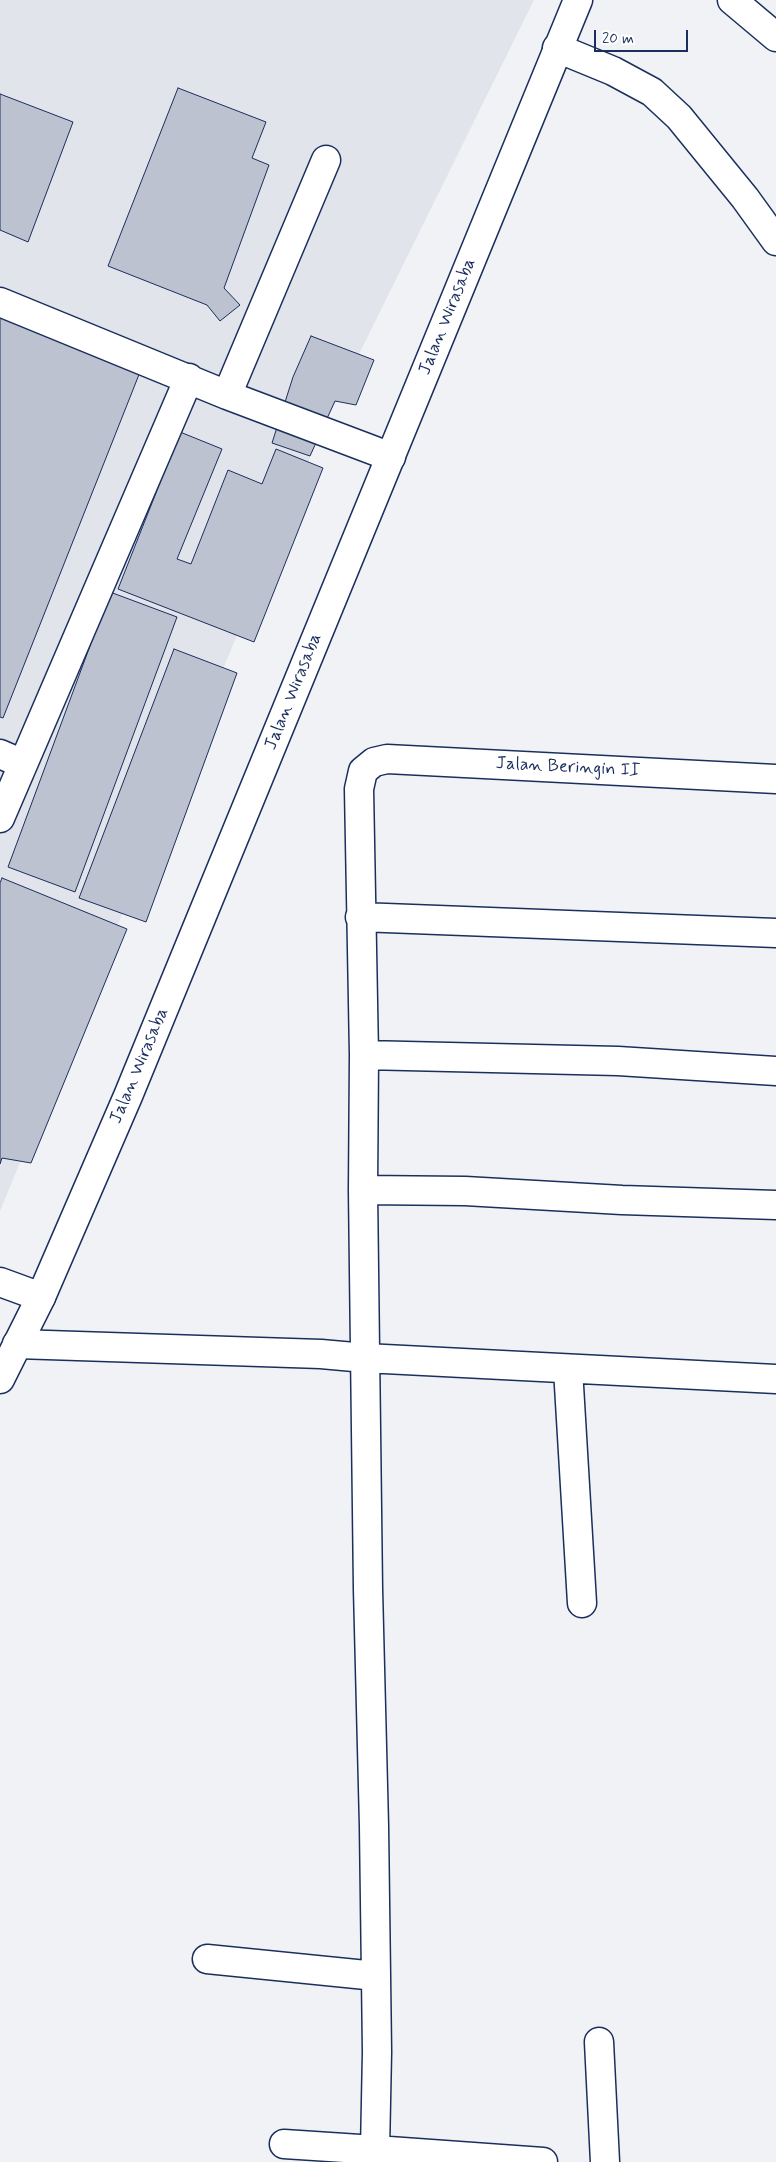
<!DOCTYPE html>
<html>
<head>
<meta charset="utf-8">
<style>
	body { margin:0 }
	#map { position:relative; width:776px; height:2162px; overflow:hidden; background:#f1f2f5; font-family:Mynerve,sans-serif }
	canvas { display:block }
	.scale { position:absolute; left:594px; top:30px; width:94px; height:22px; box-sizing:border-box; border:2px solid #1b2f5e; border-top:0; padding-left:6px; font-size:15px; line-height:18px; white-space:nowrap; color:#1b2f5e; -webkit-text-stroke:4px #fff; paint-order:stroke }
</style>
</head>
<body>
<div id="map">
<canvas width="776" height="2162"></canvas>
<div class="scale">20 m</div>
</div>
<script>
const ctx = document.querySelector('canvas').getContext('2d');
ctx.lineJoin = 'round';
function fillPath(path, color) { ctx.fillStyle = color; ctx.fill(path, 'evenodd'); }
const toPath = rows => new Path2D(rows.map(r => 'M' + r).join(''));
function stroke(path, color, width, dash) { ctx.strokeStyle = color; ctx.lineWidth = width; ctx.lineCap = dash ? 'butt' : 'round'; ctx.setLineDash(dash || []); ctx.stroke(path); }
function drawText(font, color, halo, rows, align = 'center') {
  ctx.font = font + ' Mynerve,sans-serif'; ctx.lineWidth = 5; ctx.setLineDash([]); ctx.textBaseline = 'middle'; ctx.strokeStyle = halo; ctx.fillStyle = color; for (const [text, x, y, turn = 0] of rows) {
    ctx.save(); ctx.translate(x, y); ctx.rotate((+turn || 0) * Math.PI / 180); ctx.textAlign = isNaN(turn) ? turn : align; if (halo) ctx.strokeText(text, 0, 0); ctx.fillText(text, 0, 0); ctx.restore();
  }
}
fillPath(toPath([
	[0,0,534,0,321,431,0,1211]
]), '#e1e4ea');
const building = toPath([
	[178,88,266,122,252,158,269,165,224,288,240,305,220,321,207,305,108,266,178,88],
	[0,94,73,122,28,242,0,230,0,94],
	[0,317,140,372,3,718,0,717,0,317],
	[311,336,374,360,356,405,335,401,310,456,272,443,293,377,311,336],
	[180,432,222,449,177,559,191,564,228,470,262,484,276,449,323,468,254,642,118,589,180,432],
	[110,592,177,617,75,892,8,867,110,592],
	[174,649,237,673,146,922,79,898,174,649],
	[2,878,127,929,31,1163,2,1158,0,1164,0,883,2,878]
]);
fillPath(building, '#bcc2d0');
stroke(building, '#1b2f5e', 1);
const minor = toPath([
	[732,0,776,37],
	[557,48,613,71,652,92,679,117,745,198,776,241],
	[0,302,227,395,391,457],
	[227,395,326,160],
	[0,754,23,764],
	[0,818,189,378],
	[360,917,776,933],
	[364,1055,618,1061,776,1071],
	[363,1190,465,1191,622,1200,776,1205],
	[0,1282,41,1297],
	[17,1344,321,1354,365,1358,776,1379],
	[568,1369,582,1603],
	[207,1959,376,1976],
	[599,2042,605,2162],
	[284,2144,375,2150],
	[543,2162,375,2150,377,2052,374,1826,368,1589,363,1190,364,1055,359,789,363,771,374,762,387,759,776,779]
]);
const major = toPath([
	[0,1379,41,1297,128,1096,578,0]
]);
stroke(minor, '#1b2f5e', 31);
stroke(major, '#1b2f5e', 31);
stroke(minor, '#fff', 28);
stroke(major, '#fff', 28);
drawText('18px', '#1b2f5e', '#fff', [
	["Jalan Wirasaba",448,317,-68],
	["Jalan Wirasaba",294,692,-68],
	["Jalan Beringin II",568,768,3],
	["Jalan Wirasaba",140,1066,-67]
]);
</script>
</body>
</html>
